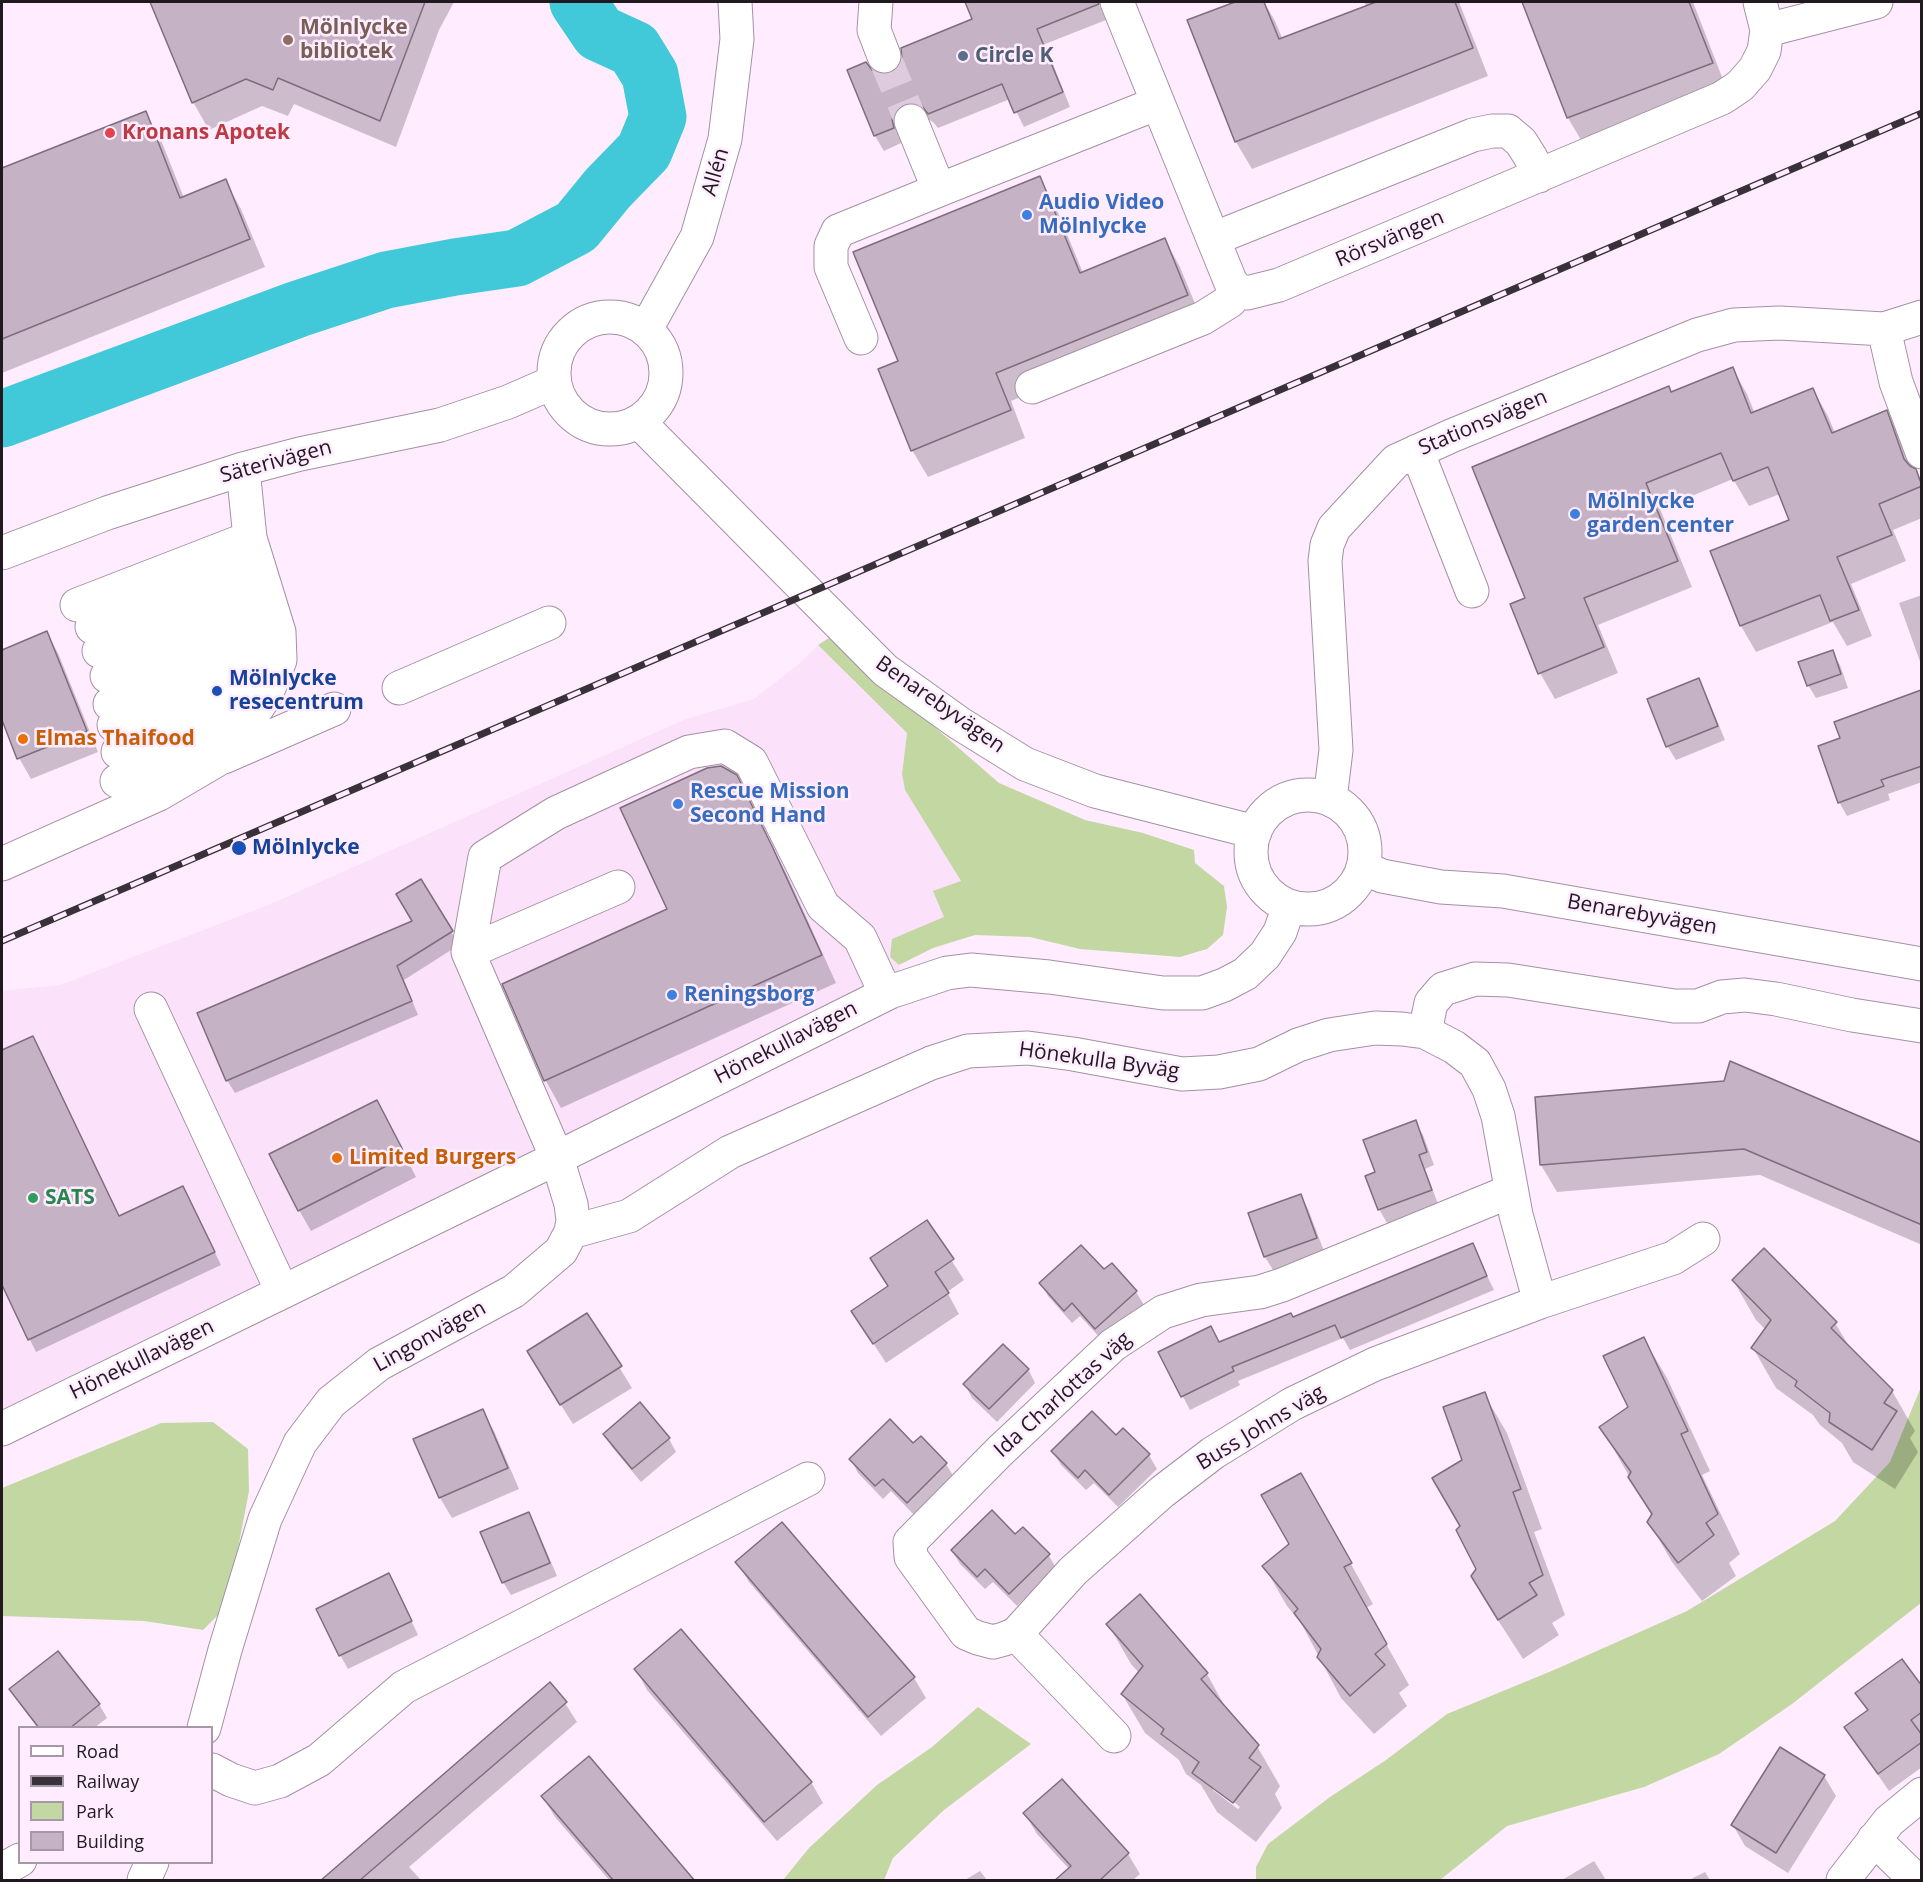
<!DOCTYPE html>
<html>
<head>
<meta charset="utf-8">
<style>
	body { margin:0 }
	#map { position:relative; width:1923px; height:1882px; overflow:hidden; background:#ffecff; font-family:"Open Sans",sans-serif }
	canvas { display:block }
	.frame { position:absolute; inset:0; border:3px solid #201920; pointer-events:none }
	.legend { position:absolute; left:18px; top:1726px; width:195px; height:138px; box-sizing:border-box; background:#ffecff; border:2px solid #a698a6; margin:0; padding:8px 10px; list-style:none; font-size:18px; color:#201920 }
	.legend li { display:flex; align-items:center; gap:12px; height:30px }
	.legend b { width:30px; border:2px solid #a698a6 }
</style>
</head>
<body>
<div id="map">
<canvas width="1923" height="1882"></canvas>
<div class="frame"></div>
<ul class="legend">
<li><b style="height:8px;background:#fff"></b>Road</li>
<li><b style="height:8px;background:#393139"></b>Railway</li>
<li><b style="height:16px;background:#c3d7a2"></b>Park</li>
<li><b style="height:16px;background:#c5b3c5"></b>Building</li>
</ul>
</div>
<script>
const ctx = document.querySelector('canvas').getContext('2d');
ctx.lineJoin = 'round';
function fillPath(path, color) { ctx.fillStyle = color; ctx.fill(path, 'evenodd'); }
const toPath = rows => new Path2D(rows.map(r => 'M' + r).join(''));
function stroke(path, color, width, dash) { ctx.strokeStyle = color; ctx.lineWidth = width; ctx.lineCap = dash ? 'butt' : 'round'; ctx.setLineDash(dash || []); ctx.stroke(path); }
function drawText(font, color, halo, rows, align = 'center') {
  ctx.font = font + ' "Open Sans",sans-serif'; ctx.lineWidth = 5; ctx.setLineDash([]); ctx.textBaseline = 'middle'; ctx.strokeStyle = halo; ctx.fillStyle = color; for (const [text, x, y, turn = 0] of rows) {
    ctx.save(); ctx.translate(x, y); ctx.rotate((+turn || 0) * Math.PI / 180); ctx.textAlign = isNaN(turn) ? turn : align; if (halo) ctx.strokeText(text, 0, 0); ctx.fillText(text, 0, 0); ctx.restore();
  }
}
fillPath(toPath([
	[818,645,907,733,902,774,905,790,961,881,945,917,890,957,899,965,901,977,2,1417,2,991,60,985,266,906,686,719,754,699,800,663]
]), '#fbe1fa');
fillPath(toPath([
	[835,634,899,696,999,783,1085,820,1143,833,1194,850,1195,863,1224,886,1227,907,1223,935,1207,949,1180,957,1080,949,1030,937,975,935,933,948,899,965,890,957,892,939,944,917,933,891,961,881,905,790,902,774,907,733,818,645],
	[1921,1387,1921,1603,1792,1704,1719,1754,1644,1787,1507,1826,1440,1880,1256,1880,1256,1867,1268,1844,1330,1797,1386,1760,1447,1714,1554,1670,1687,1611,1835,1521,1890,1462],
	[213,1422,248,1449,249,1491,227,1606,203,1630,144,1621,2,1616,2,1488,161,1423],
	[978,1707,1031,1744,944,1810,893,1858,884,1880,783,1880,809,1848,877,1785,932,1747]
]), '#c3d7a2');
fillPath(toPath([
	[152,2,454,2,439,30,396,147,294,104,288,116,262,106,209,130,193,102],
	[967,2,1098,2,1106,20,1045,44,1070,107,1024,127,1010,99,938,128,933,122,924,117,900,134,901,143,884,151,875,136,849,71,871,71,880,76,892,75,974,20],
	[1240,2,1264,2,1275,21,1283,40,1367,7,1364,2,1459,2,1488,76,1252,169,1236,142,1189,21],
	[1524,2,1693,2,1727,90,1584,145,1568,118],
	[146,113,161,140,184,198,225,181,241,209,265,267,2,373,2,169],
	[1039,178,1055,205,1083,273,1165,240,1180,267,1203,323,1011,401,1025,438,928,477,912,450,900,362],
	[1732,368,1747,394,1755,414,1813,390,1828,416,1835,433,1886,412,1901,438,1912,469,1922,481,1922,518,1893,530,1906,561,1851,584,1872,636,1847,646,1833,622,1756,652,1741,626,1712,552,1791,521,1780,494,1749,506,1733,479,1660,509,1692,587,1598,625,1618,673,1555,699,1540,673,1527,599,1671,393],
	[1922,595,1922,667,1899,603],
	[47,633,58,653,98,752,31,779,19,758,2,715,2,651],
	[1832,652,1840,665,1848,688,1816,698,1808,685],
	[1698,680,1706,694,1725,740,1676,760,1668,747,1649,700],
	[1922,692,1922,782,1888,794,1890,800,1847,816,1839,802,1842,739,1836,722],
	[736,776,787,875,836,983,561,1108,546,1081,504,985,669,910],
	[451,932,459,945,404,980,418,1015,235,1093,227,1080,199,1014],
	[32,1038,119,1218,183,1188,221,1265,36,1352,5,1289,2,1290,2,1052],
	[1536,1098,1922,1145,1922,1245,1760,1175,1557,1192,1541,1165],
	[388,1122,416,1177,311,1231,299,1210],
	[1415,1122,1423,1135,1434,1165,1425,1169,1438,1204,1387,1223,1379,1209,1377,1173],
	[1301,1195,1308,1209,1324,1251,1273,1270,1265,1257,1250,1214],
	[927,1222,964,1280,947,1292,959,1314,886,1363,853,1312,889,1287,872,1259],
	[1472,1245,1494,1290,1350,1350,1343,1338,1238,1381,1240,1385,1190,1410,1160,1353,1219,1344,1293,1318],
	[1733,1280,1835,1323,1852,1351,1892,1391,1915,1431,1910,1438,1918,1452,1895,1489,1853,1462,1842,1443,1820,1425,1813,1415,1776,1388,1753,1348,1766,1330,1756,1320],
	[1041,1283,1136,1292,1144,1305,1103,1341,1080,1316,1072,1323,1048,1296],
	[587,1315,632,1388,573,1424,540,1372],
	[1644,1339,1667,1378,1710,1471,1702,1475,1740,1554,1729,1563,1736,1576,1702,1601,1672,1562,1649,1522,1652,1516,1601,1427,1629,1407],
	[1028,1369,1035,1383,997,1422,972,1398,965,1385],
	[1484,1394,1507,1433,1542,1529,1534,1532,1565,1615,1552,1623,1559,1635,1523,1659,1496,1617,1462,1527,1464,1460],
	[482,1411,494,1431,519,1489,452,1518,440,1498,415,1440],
	[1123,1430,1149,1455,1157,1469,1118,1507,1094,1483,1086,1490,1061,1465,1053,1452,1116,1437],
	[604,1434,669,1439,676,1452,641,1482,612,1447],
	[921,1438,946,1464,954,1477,915,1516,891,1491,883,1499,858,1473,851,1459,913,1445],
	[528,1514,536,1527,557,1576,511,1595,503,1582],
	[1324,1515,1373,1604,1366,1608,1409,1685,1399,1693,1407,1706,1374,1734,1341,1698,1301,1623,1287,1606,1264,1566],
	[1015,1537,1048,1554,1056,1568,1017,1606,993,1582,985,1589,960,1564,952,1551],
	[737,1562,914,1678,926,1698,881,1736,749,1582],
	[396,1588,418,1635,348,1669,340,1655],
	[1140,1597,1207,1674,1229,1714,1257,1746,1280,1786,1275,1794,1282,1808,1256,1842,1217,1812,1201,1785,1186,1774,1179,1760,1145,1733,1122,1694,1139,1673,1131,1664,1108,1624],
	[1213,1786,1240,1807,1238,1809,1213,1790],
	[636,1669,811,1782,823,1803,777,1841,647,1690],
	[1922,1680,1922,1767,1889,1791,1846,1728,1868,1712,1857,1693,1918,1683],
	[11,1690,99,1704,107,1718,94,1728,38,1728,19,1703],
	[565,1703,577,1722,409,1867,421,1880,323,1880],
	[1824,1776,1836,1796,1788,1873,1745,1846,1733,1825],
	[543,1797,693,1880,609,1880,555,1817],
	[1025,1814,1128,1854,1140,1874,1133,1880,1057,1880,1069,1869,1037,1834],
	[1594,1861,1606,1880,1562,1880],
	[980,1871,987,1880,965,1880],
	[1705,1872,1710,1880,1689,1880]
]), '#0003');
stroke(toPath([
	[2,419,298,309,386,280,455,267,517,258,576,227,608,188,644,151,658,117,650,75,634,49,599,33,578,2]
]), '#41c9d9', 57);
const building = toPath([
	[150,2,425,2,380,121,278,78,273,90,246,79,192,103,150,2],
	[965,2,1099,2,1099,4,1037,29,1063,92,1014,113,1002,84,928,114,922,106,913,102,905,103,896,110,892,119,894,128,874,136,847,70,866,62,872,70,881,74,891,73,899,67,902,59,901,48,972,19,965,2],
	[1235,2,1264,2,1279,39,1376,2,1455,2,1473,48,1235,142,1187,20,1235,2],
	[1522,2,1689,2,1713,63,1567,118,1522,2],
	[146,111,180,198,226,179,250,239,2,339,2,168,146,111],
	[1040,176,1080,273,1165,238,1188,295,996,373,1011,410,911,451,878,369,898,361,853,252,1040,176],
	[1733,367,1751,413,1813,388,1832,433,1887,410,1904,459,1910,466,1916,469,1922,486,1879,504,1892,535,1837,557,1859,610,1830,621,1820,595,1740,626,1710,551,1789,520,1768,467,1733,481,1721,453,1646,483,1678,561,1584,598,1604,647,1538,674,1510,604,1525,598,1472,467,1669,386,1671,392,1733,367],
	[47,631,87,731,17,759,2,720,2,650,47,631],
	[1833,650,1841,674,1807,686,1798,662,1833,650],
	[1699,678,1718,726,1666,747,1647,699,1699,678],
	[1921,690,1922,766,1881,780,1884,786,1838,803,1818,746,1840,738,1834,722,1921,690],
	[721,766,737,775,772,846,822,955,544,1081,502,984,667,909,620,808,707,768,721,766],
	[421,879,453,931,397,966,412,1001,226,1081,197,1013,412,921,396,894,421,879],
	[33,1036,119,1216,183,1186,215,1252,28,1340,2,1285,2,1050,33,1036],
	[1730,1061,1922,1143,1922,1225,1744,1149,1540,1165,1535,1097,1724,1081,1730,1061],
	[377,1100,406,1156,298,1211,269,1154,377,1100],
	[1416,1120,1427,1152,1419,1155,1432,1190,1378,1210,1365,1176,1375,1172,1363,1140,1416,1120],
	[1301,1194,1317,1238,1264,1257,1248,1213,1301,1194],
	[927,1220,954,1259,935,1272,949,1293,873,1344,851,1311,888,1286,870,1258,927,1220],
	[1473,1243,1487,1276,1341,1338,1335,1325,1232,1367,1234,1371,1181,1397,1158,1352,1211,1326,1219,1342,1291,1313,1293,1317,1473,1243],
	[1081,1245,1104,1269,1112,1263,1137,1291,1095,1329,1072,1303,1064,1311,1039,1283,1081,1245],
	[1764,1248,1837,1322,1831,1328,1893,1390,1884,1403,1897,1411,1872,1450,1829,1422,1830,1413,1795,1386,1797,1381,1751,1348,1771,1320,1732,1280,1764,1248],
	[587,1313,622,1366,560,1405,527,1351,587,1313],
	[1644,1337,1688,1431,1681,1434,1718,1514,1706,1523,1714,1535,1678,1563,1647,1522,1652,1514,1628,1477,1631,1472,1599,1427,1628,1407,1603,1356,1644,1337],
	[1003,1344,1029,1369,989,1409,963,1384,1003,1344],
	[1485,1392,1521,1489,1513,1492,1543,1575,1529,1583,1537,1595,1498,1620,1471,1576,1476,1569,1456,1530,1460,1526,1432,1478,1462,1460,1443,1407,1485,1392],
	[640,1402,670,1438,632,1469,603,1434,640,1402],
	[483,1409,508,1468,439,1498,413,1439,483,1409],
	[1092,1411,1116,1435,1123,1428,1150,1454,1109,1495,1085,1470,1078,1478,1051,1451,1092,1411],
	[890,1419,913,1443,921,1436,947,1463,907,1503,883,1479,875,1486,849,1459,890,1419],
	[1301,1473,1352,1563,1344,1567,1387,1644,1375,1654,1385,1665,1350,1696,1317,1657,1321,1649,1294,1613,1298,1609,1262,1566,1289,1544,1261,1495,1301,1473],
	[992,1510,1015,1534,1023,1527,1050,1554,1009,1594,985,1569,977,1577,951,1550,992,1510],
	[529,1512,550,1563,502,1583,480,1532,529,1512],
	[782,1522,915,1677,868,1717,735,1562,782,1522],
	[389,1573,412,1621,339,1656,316,1609,389,1573],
	[1140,1594,1208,1673,1201,1679,1259,1745,1249,1758,1261,1767,1233,1803,1192,1773,1199,1762,1161,1734,1164,1729,1121,1694,1143,1666,1106,1624,1140,1594],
	[681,1629,812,1782,764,1822,634,1669,681,1629],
	[58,1651,100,1704,70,1728,39,1728,9,1689,58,1651],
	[1902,1659,1922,1686,1922,1712,1911,1720,1922,1735,1922,1742,1878,1774,1844,1727,1868,1710,1855,1693,1902,1659],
	[550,1682,567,1702,359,1881,320,1881,550,1682],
	[1780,1747,1825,1775,1776,1853,1731,1825,1780,1747],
	[589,1756,695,1881,614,1881,541,1796,589,1756],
	[1062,1779,1129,1853,1099,1881,1054,1881,1071,1866,1023,1813,1062,1779]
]);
fillPath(building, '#c5b3c5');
stroke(building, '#7e6d7e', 1.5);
stroke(toPath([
	[884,56,911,121]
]), '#deccde', 33, [33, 16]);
const minor = toPath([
	[876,2,874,30,884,56],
	[1117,2,1231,283,1238,290,1247,293,1279,285,1722,98,1740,86,1755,69,1764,51,1767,30,1760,2],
	[1767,30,1876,2],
	[911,121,939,190,1158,103],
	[1213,239,1473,135,1492,131,1508,131,1521,142,1531,158,1539,176],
	'554 373a56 56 0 1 1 112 0a56 56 0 1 1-112 0Z',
	[646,329,697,237,725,139,737,39,735,2],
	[1884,329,1896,382,1922,452],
	[861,338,831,267,831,246,838,231,939,190],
	[1032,387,1203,318,1230,301,1238,290],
	[639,422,885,670,959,723,1025,764,1095,791,1255,832],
	[1417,451,1472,591],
	[2,553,107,513,243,469,300,454,440,425,508,402,554,382],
	[77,605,250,538],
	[92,627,253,560],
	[99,651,263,582],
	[107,676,271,608],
	[399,688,549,623],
	[110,704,172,676,279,632],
	[114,725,280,660],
	[118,752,266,695],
	[224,757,334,709],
	[117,781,217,741],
	'1251 852a57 57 0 1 1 114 0a57 57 0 1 1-114 0Z',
	[1330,799,1336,750,1325,561,1327,545,1334,528,1396,461,1451,436,1697,335,1734,325,1780,323,1884,329,1922,317],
	[2,864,159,794,217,760,241,731,266,695,280,660,279,632,250,538,243,469],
	[1364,868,1382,876,1441,887,1503,891,1922,964],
	[468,952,485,857,556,813,689,752,725,746,751,762,823,906,860,938,886,994],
	[151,1009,282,1291],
	[1425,1032,1431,1003,1443,989,1475,979,1508,980,1674,1006,1698,1006,1722,997,1745,995,1776,999,1852,1015,1922,1026],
	[1511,1191,1282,1285,1260,1292,1201,1300,1163,1312,1113,1345,1000,1451,910,1542,911,1557,966,1633,978,1638,993,1642,1004,1639,1016,1634,1073,1571,1162,1492,1213,1453,1292,1404,1375,1364,1540,1302,1673,1258,1703,1239],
	[571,1232,629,1216,730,1152,931,1063,968,1051,1028,1048,1073,1054,1182,1074,1219,1072,1259,1064,1298,1045,1329,1035,1375,1028,1402,1029,1425,1032,1454,1047,1475,1063,1489,1089,1498,1116,1516,1215,1540,1302],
	[2,1429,557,1158,890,992,947,973,971,970,1049,977,1163,993,1202,993,1224,985,1245,974,1265,955,1280,932,1289,906],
	[1016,1634,1114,1736],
	[204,1728,225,1650,265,1519,300,1443,331,1402,379,1364,514,1291,561,1251,571,1232,573,1220,571,1204,557,1158,468,952,618,887],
	[212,1770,231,1780,255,1788,280,1781,319,1760,404,1687,808,1479],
	[1874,1839,1916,1880],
	[2,1870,20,1860],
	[144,1880,152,1862],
	[1843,1880,1889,1821,1922,1794]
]);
stroke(minor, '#a391a3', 35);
stroke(minor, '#fff', 33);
const rail = toPath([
	[2,941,1922,113]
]);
stroke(rail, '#393139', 7);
stroke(rail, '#ffecff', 4.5, [14]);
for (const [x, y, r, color] of [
	[288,40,6,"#8d6e63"],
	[963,56,6,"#5c6f8a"],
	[110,133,6,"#e0444e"],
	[1027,215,6,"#3f7fe0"],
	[1575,514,6,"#3f7fe0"],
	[217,691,6,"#1a4fb4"],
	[23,739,6,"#e8710a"],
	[678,804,6,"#3f7fe0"],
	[239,848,8,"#1a4fb4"],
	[672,995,6,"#3f7fe0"],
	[337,1158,6,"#e8710a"],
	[33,1198,6,"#2e9e5b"]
]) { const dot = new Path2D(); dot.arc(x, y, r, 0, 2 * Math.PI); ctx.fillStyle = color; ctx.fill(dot); stroke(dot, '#ffecff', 2); }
drawText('bold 21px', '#785e54', '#ffecff', [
	["Mölnlycke",300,28],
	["bibliotek",300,52]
], 'left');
drawText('bold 21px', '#4e5e75', '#ffecff', [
	["Circle K",975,56]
], 'left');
drawText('bold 21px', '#be3a42', '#ffecff', [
	["Kronans Apotek",122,133]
], 'left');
drawText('21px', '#201920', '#ffecff', [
	["Allén",716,172,-74],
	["Rörsvängen",1390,239,-23],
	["Stationsvägen",1483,423,-23],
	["Säterivägen",276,462,-15],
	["Benarebyvägen",940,705,35],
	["Benarebyvägen",1642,915,10],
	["Hönekullavägen",786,1043,-27],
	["Hönekulla Byväg",1099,1061,8],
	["Lingonvägen",430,1337,-29],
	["Hönekullavägen",142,1360,-26],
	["Ida Charlottas väg",1063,1395,-42],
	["Buss Johns väg",1261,1428,-31]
]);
drawText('bold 21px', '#366cbe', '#ffecff', [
	["Audio Video",1039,203],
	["Mölnlycke",1039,227],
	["Mölnlycke",1587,502],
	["garden center",1587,526],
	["Rescue Mission",690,792],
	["Second Hand",690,816],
	["Reningsborg",684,995]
], 'left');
drawText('bold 21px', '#164399', '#ffecff', [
	["Mölnlycke",229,679],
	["resecentrum",229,703],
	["Mölnlycke",252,848]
], 'left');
drawText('bold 21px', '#c56008', '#ffecff', [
	["Elmas Thaifood",35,739],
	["Limited Burgers",349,1158]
], 'left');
drawText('bold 21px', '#27864d', '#ffecff', [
	["SATS",45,1198]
], 'left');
</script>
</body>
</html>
